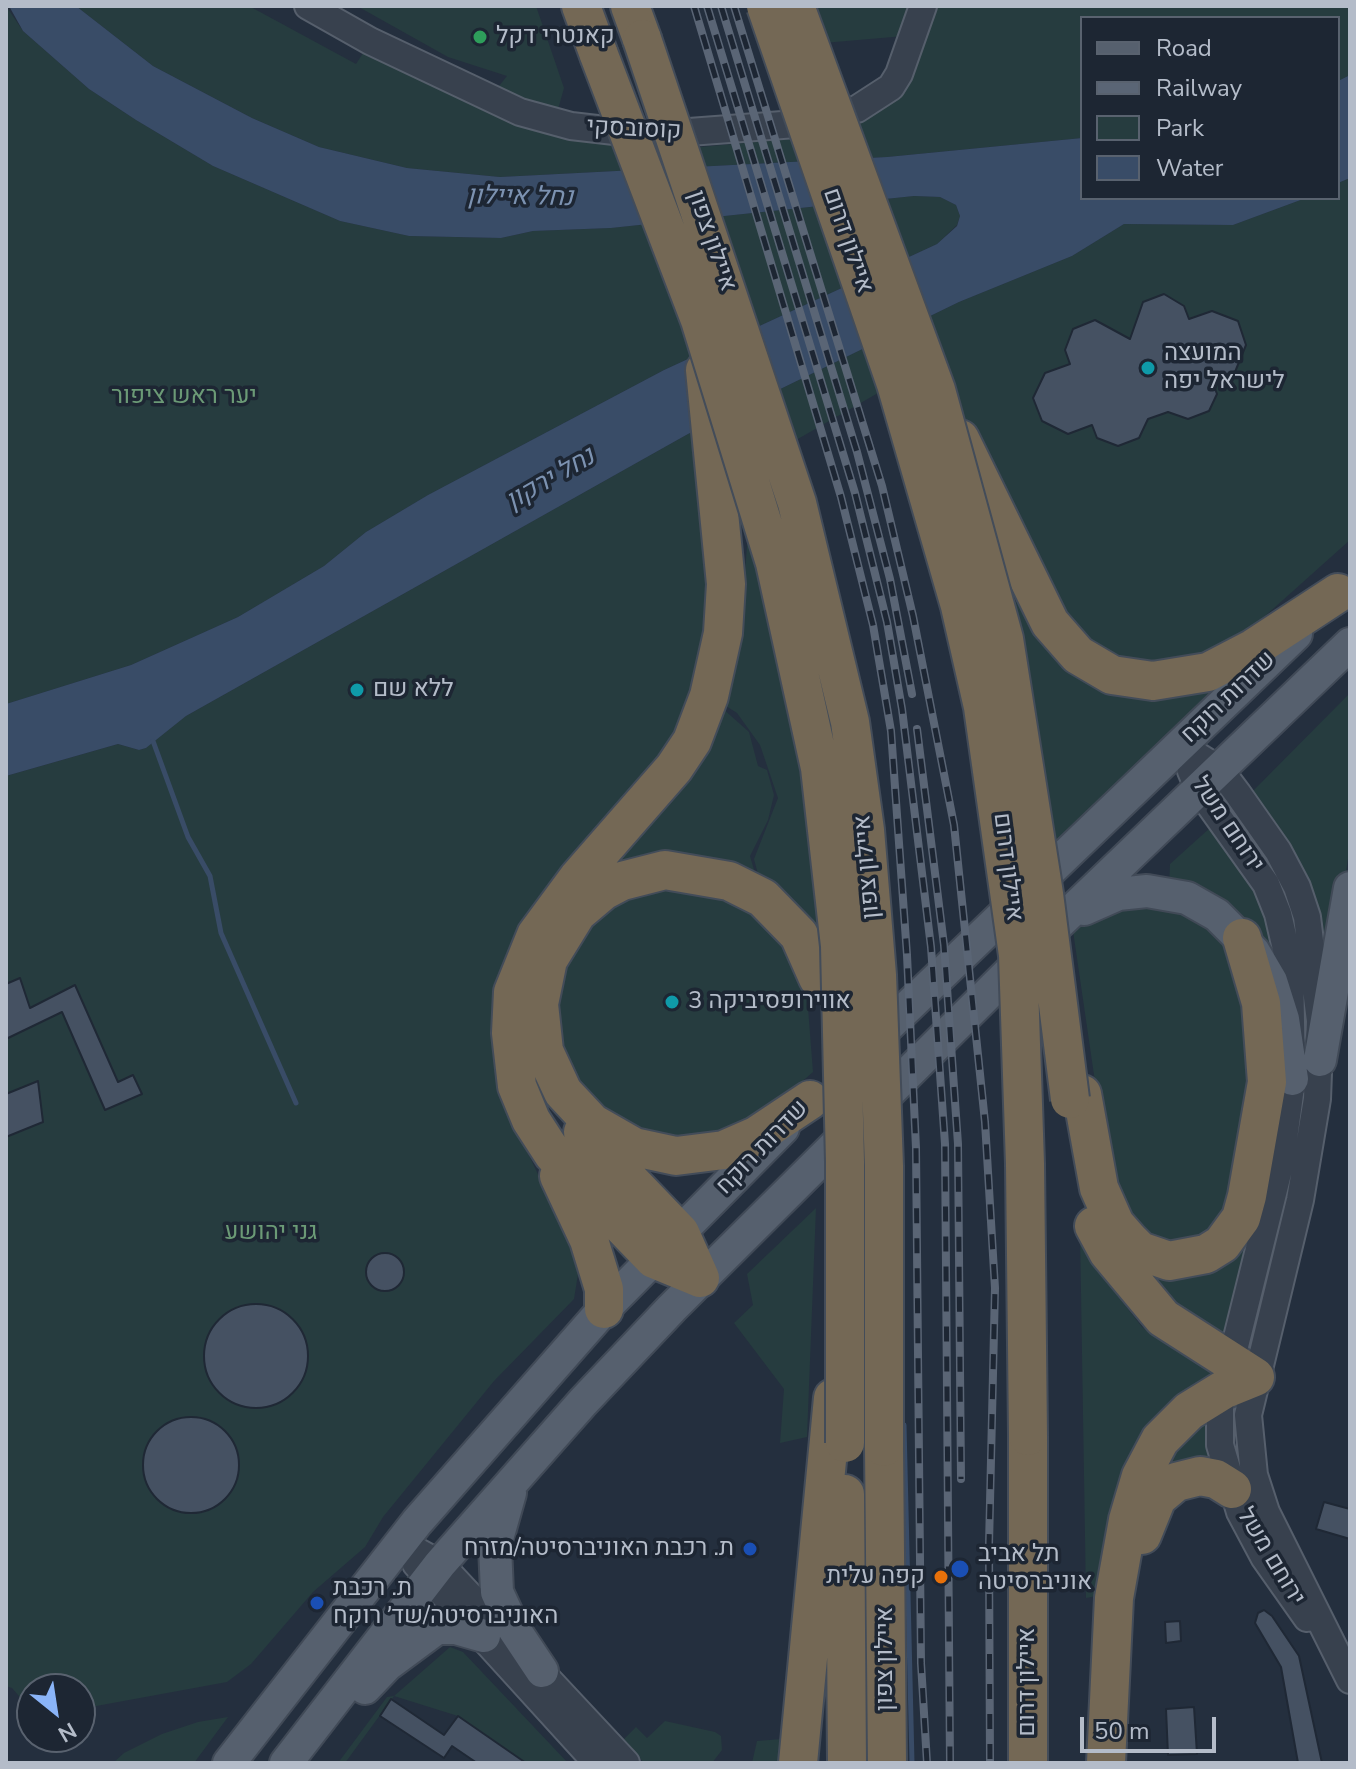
<!DOCTYPE html>
<html>
<head>
<meta charset="utf-8">
<style>
	body { margin:0 }
	#map { position:relative; width:1356px; height:1769px; overflow:hidden; background:#242f3e; font-family:"Nunito Sans",sans-serif }
	canvas { display:block }
	.frame { position:absolute; inset:0; border:8px solid #b4bcc9; pointer-events:none }
	.legend { position:absolute; left:1080px; top:16px; width:260px; height:184px; box-sizing:border-box; background:#1d2633; border:2px solid #59626f; margin:0; padding:10px 14px; list-style:none; font-size:24px; color:#b4bcc9 }
	.legend li { display:flex; align-items:center; gap:16px; height:40px }
	.legend b { width:40px; border:2px solid #59626f }
	.north { position:absolute; left:16px; top:1673px; width:80px; height:80px; box-sizing:border-box; background:#1d2633; border:2px solid #59626f; border-radius:50%; rotate:150deg; font-size:22px; font-weight:700; line-height:32px; text-align:center; color:#b4bcc9 }
	.north::after { content:''; display:block; margin:auto; width:28px; height:36px; background:#8ab4f8; clip-path:polygon(50% 0,100% 100%,50% 72%,0 100%) }
	.scale { position:absolute; left:1080px; top:1717px; width:136px; height:36px; box-sizing:border-box; border:4px solid #b4bcc9; border-top:0; padding-left:10px; font-size:24px; line-height:28px; white-space:nowrap; color:#b4bcc9; -webkit-text-stroke:6px #1d2633; paint-order:stroke }
</style>
</head>
<body>
<div id="map">
<canvas width="1356" height="1769"></canvas>
<div class="frame"></div>
<ul class="legend">
<li><b style="height:10px;background:#56606e"></b>Road</li>
<li><b style="height:10px;background:#5a6575"></b>Railway</li>
<li><b style="height:22px;background:#263c3f"></b>Park</li>
<li><b style="height:22px;background:#394c67"></b>Water</li>
</ul>
<div class="north">N</div>
<div class="scale">50 m</div>
</div>
<script>
const ctx = document.querySelector('canvas').getContext('2d');
ctx.lineJoin = 'round';
function fillPath(path, color) { ctx.fillStyle = color; ctx.fill(path, 'evenodd'); }
const toPath = rows => new Path2D(rows.map(r => 'M' + r).join(''));
function stroke(path, color, width, dash) { ctx.strokeStyle = color; ctx.lineWidth = width; ctx.lineCap = dash ? 'butt' : 'round'; ctx.setLineDash(dash || []); ctx.stroke(path); }
function drawText(font, color, halo, rows, align = 'center') {
  ctx.font = font + ' "Nunito Sans",Heebo,sans-serif'; ctx.lineWidth = 7; ctx.setLineDash([]); ctx.textBaseline = 'middle'; ctx.strokeStyle = halo; ctx.fillStyle = color; for (const [text, x, y, turn = 0] of rows) {
    ctx.save(); ctx.translate(x, y); ctx.rotate((+turn || 0) * Math.PI / 180); ctx.textAlign = isNaN(turn) ? turn : align; if (halo) ctx.strokeText(text, 0, 0); ctx.fillText(text, 0, 0); ctx.restore();
  }
}
fillPath(toPath([
	[6,6,23,31,89,89,136,120,213,166,340,221,409,236,501,238,533,231,611,228,914,196,940,197,956,205,960,216,957,225,937,244,664,370,428,495,366,532,324,566,238,617,131,665,6,704],
	[76,6,249,6,356,64,367,47,576,139,595,143,700,147,789,139,853,123,908,82,936,6,1350,6,1350,75,1338,81,1338,18,1082,18,1082,138,887,157,500,177,407,168,319,147,252,118,153,66],
	[357,6,536,6,564,88,557,113,495,91,507,76,448,57],
	[810,6,910,6,905,36,823,43],
	[1350,178,1350,540,1245,634,1185,664,1127,664,1068,627,967,435,939,358,702,494,708,600,701,656,676,732,660,758,530,910,502,967,496,988,524,1145,580,1262,574,1299,494,1381,383,1517,365,1547,313,1592,251,1664,227,1682,80,1709,80,1689,32,1689,32,1711,12,1688,6,1686,6,776,118,744,139,750,146,748,186,716,688,434,959,302,1072,256,1124,224,1233,225,1306,198,1338,198,1338,183],
	[749,521,800,758,828,969,760,882,754,859,778,798,760,745,737,713,726,706,744,584],
	[1011,596,1054,648,1080,672,1256,656,1056,842],
	[1350,693,1350,845,1331,974,1250,794],
	[721,707,749,732,758,766,767,770,774,795,768,820,750,856,757,880,599,881],
	[1211,827,1250,882,1265,911,1281,957,1270,961,1169,888,1170,864],
	[694,885,768,918,806,982,813,1072,758,1120,712,1140,632,1133,574,1085,551,1012,571,943,627,893],
	[1130,905,1174,907,1228,938,1257,1035,1226,1226,1172,1247,1132,1224,1107,1164,1072,924],
	[1256,1196,1238,1295,1222,1341,1179,1314,1128,1249,1160,1272],
	[816,1208,807,1437,780,1443,784,1389,734,1323,753,1305,747,1274],
	[1080,1231,1100,1273,1142,1327,1165,1343,1207,1359,1211,1371,1101,1595,1086,1598],
	[1209,1409,1210,1463,1159,1473],
	[450,1647,463,1652,568,1763,526,1763,458,1716,394,1696,345,1763,338,1763,387,1697,394,1696],
	[228,1717,194,1763,113,1763,124,1753,162,1734,198,1722],
	[665,1721,715,1732,721,1736,722,1750,712,1763,644,1763,624,1739,636,1727,647,1738],
	[794,1738,791,1763,752,1763,757,1741]
]), '#263c3f');
fillPath(toPath([
	[9,6,76,6,153,66,252,118,319,147,407,168,500,177,887,157,1082,138,1082,198,1306,198,1233,225,1124,224,1072,256,959,302,688,434,186,716,146,748,139,750,118,744,6,776,6,704,131,665,238,617,324,566,366,532,428,495,664,370,937,244,957,226,960,216,956,205,940,197,914,196,611,228,533,231,501,238,409,236,340,221,213,166,136,120,89,89,23,31],
	[1350,75,1350,178,1338,183,1338,81]
]), '#394c67');
stroke(toPath([
	[153,741,188,837,210,876,221,933,296,1103],
	[904,1425,912,1763]
]), '#394c67', 5);
const building = toPath([
	[1164,294,1184,306,1189,319,1212,311,1238,321,1246,345,1235,372,1212,380,1217,394,1209,411,1188,419,1168,412,1148,419,1139,438,1118,446,1097,438,1092,425,1068,434,1042,421,1033,398,1045,373,1070,364,1065,350,1073,329,1095,320,1130,339,1143,302,1164,294],
	[20,978,30,1008,75,985,118,1082,133,1075,142,1094,105,1110,62,1012,6,1039,6,984,20,978],
	[38,1081,43,1122,6,1137,6,1094,38,1081],
	'366 1272a19 19 0 1 1 38 0a19 19 0 1 1-38 0Z',
	'204 1356a52 52 0 1 1 104 0a52 52 0 1 1-104 0Z',
	'143 1465a48 48 0 1 1 96 0a48 48 0 1 1-96 0Z',
	[1324,1502,1350,1509,1350,1539,1316,1529,1324,1502],
	[1264,1610,1272,1616,1299,1656,1322,1763,1298,1763,1281,1667,1255,1623,1258,1613,1264,1610],
	[1180,1621,1181,1641,1166,1643,1165,1622,1180,1621],
	[391,1699,444,1735,458,1716,526,1763,477,1763,452,1746,444,1758,380,1716,391,1699],
	[1194,1707,1197,1754,1168,1755,1166,1709,1194,1707]
]);
fillPath(building, '#455162');
stroke(building, '#1f2835', 2);
const minor = toPath([
	[308,6,370,41,520,112,571,126,649,135,796,124,857,109,891,87,899,74,923,6],
	[1180,745,1220,770,1238,794,1278,851,1297,887,1307,917,1320,1021,1317,1099,1300,1200,1248,1415,1254,1475,1266,1512,1350,1680],
	[1191,771,1199,790,1266,884,1278,914,1290,966,1292,1079,1281,1161,1220,1406,1220,1445,1240,1512,1264,1557,1307,1618],
	[400,1542,440,1564,626,1763],
	[416,1564,597,1763]
]);
const major = toPath([
	[1084,909,1118,894,1147,891,1187,898,1217,915,1254,952,1271,981,1283,1019,1292,1079],
	[868,1045,1296,634],
	[1320,1060,1350,888],
	[510,1493,495,1546,497,1592,514,1629,542,1671],
	[365,1688,387,1665,437,1628,456,1628,484,1636],
	[229,1763,417,1522,604,1309,783,1128],
	[286,1763,440,1564,583,1402,672,1308,1057,925,1350,644]
]);
const highway = toPath([
	[581,6,599,55],
	[630,6,642,39],
	[960,439,1050,623,1078,655,1112,675,1153,681,1208,672,1254,648,1338,593],
	[1082,1094,1099,1188,1115,1224,1129,1240,1140,1251,1169,1261,1206,1254,1222,1244,1241,1218,1247,1196,1267,1082,1261,1003,1242,938],
	[810,1100,756,1136,724,1150,676,1156,634,1147,592,1123,563,1092,544,1051,539,1004,548,960,577,913,603,891,622,881,665,870,729,881,763,898,799,935,818,978],
	[583,1132,680,1233,700,1278],
	[559,1176,589,1240,604,1289,604,1309],
	[1094,1226,1108,1252,1163,1318,1255,1377],
	[700,1278,654,1259,553,1154,531,1120,517,1086,511,1033,513,992,536,935,578,878,674,768,692,741,709,696,723,633,726,584,705,370],
	[884,1447,887,1763],
	[845,1494,847,1763],
	[1142,1535,1157,1498,1176,1482,1200,1476,1216,1479,1232,1489],
	[798,1763,833,1398],
	[1028,1763,1028,1436],
	[1106,1763,1114,1598,1128,1520,1141,1476,1160,1440,1189,1411,1223,1390,1255,1377]
]);
stroke(minor, '#565f6c', 30);
stroke(major, '#414a57', 36);
stroke(highway, '#434c59', 42);
stroke(minor, '#38414e', 26);
stroke(major, '#56606e', 32);
stroke(highway, '#746855', 38);
const rail = toPath([
	[694,6,841,497,873,625,891,731,907,955,916,1148,921,1663,927,1763],
	[707,6,855,493,887,622,902,709,931,947,945,1144,950,1763],
	[721,6,857,452,890,579,912,694],
	[734,6,882,486,913,616,954,825,985,1122,995,1288,989,1545,990,1763],
	[917,729,944,945,958,1144,961,1479]
]);
stroke(rail, '#5a6575', 8);
stroke(rail, '#1d2633', 5, [15]);
const highwayBridge = toPath([
	[766,6,896,384,960,606,983,707,1018,955,1025,1164,1028,1436],
	[795,6,936,390,1004,639,1044,894,1070,1099],
	[642,39,797,503,850,722,865,830,877,975,884,1166,884,1447],
	[599,55,700,320,775,563,820,768,840,946,845,1162,845,1443]
]);
stroke(highwayBridge, '#434c59', 42, []);
stroke(highwayBridge, '#746855', 38);
for (const [x, y, r, color] of [
	[480,37,8,"#2e9e5b"],
	[1148,368,8,"#0f9aa8"],
	[357,690,8,"#0f9aa8"],
	[672,1002,8,"#0f9aa8"],
	[750,1549,8,"#1a4fb4"],
	[960,1569,10,"#1a4fb4"],
	[941,1577,8,"#e8710a"],
	[317,1603,8,"#1a4fb4"]
]) { const dot = new Path2D(); dot.arc(x, y, r, 0, 2 * Math.PI); ctx.fillStyle = color; ctx.fill(dot); stroke(dot, '#1d2633', 3); }
drawText('24px', '#b4bcc9', '#1d2633', [
	["קאנטרי דקל",496,37],
	["המועצה",1164,354],
	["לישראל יפה",1164,382],
	["ללא שם",373,690],
	["אווירופסיביקה 3",688,1002],
	["ת. רכבת האוניברסיטה/מזרח",734,1549,"right"],
	["תל אביב",978,1555],
	["אוניברסיטה",978,1583],
	["קפה עלית",925,1577,"right"],
	["ת. רכבת",333,1589],
	["האוניברסיטה/שד׳ רוקח",333,1617]
], 'left');
drawText('24px', '#b4bcc9', '#1d2633', [
	["קוסובסקי",634,130,3],
	["איילון צפון",711,241,71],
	["איילון דרום",847,241,71],
	["שדרות רוקח",1229,698,-44],
	["ירוחם משל",1227,825,56],
	["איילון צפון",868,867,-95],
	["איילון דרום",1007,867,83],
	["שדרות רוקח",763,1148,-46],
	["ירוחם משל",1270,1557,59],
	["איילון צפון",886,1659,-90],
	["איילון דרום",1028,1682,-90]
]);
drawText('24px', '#6b9a76', '#1d2633', [
	["יער ראש ציפור",184,397],
	["גני יהושע",271,1233]
]);
drawText('italic 26px', '#7c92b1', '#1d2633', [
	["נחל איילון",520,198,1],
	["נחל ירקון",551,480,-30]
]);
</script>
</body>
</html>
